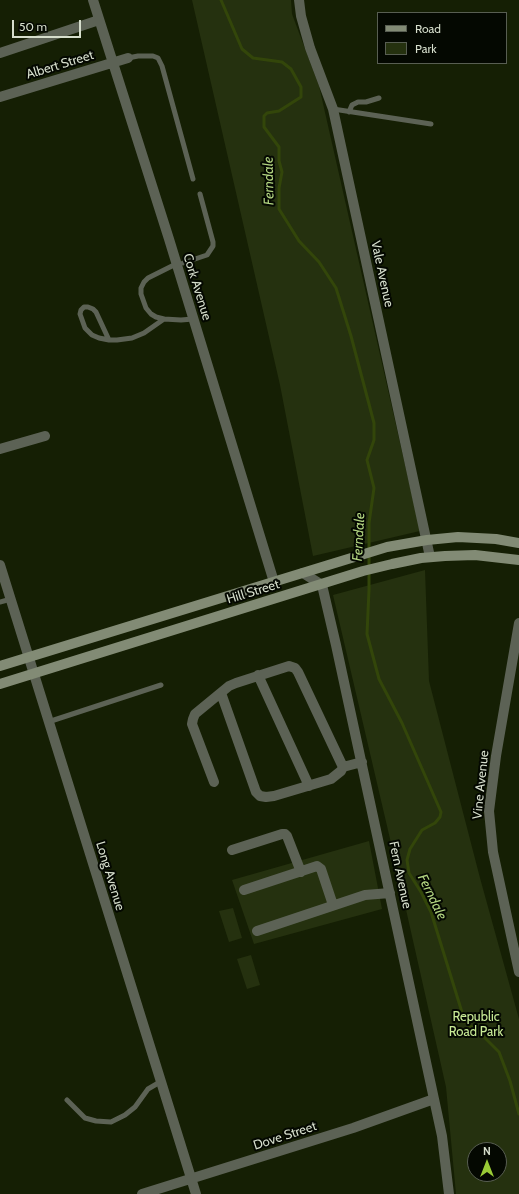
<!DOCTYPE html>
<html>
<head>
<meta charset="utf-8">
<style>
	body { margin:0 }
	#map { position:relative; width:519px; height:1194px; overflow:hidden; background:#151f04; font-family:Cabin,sans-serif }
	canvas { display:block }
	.legend { position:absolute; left:377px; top:12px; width:130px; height:52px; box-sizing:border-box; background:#040801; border:1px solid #585e52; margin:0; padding:5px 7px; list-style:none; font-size:12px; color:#d6decc }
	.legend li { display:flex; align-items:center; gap:8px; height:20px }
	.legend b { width:20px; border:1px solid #585e52 }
	.north { position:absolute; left:467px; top:1142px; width:40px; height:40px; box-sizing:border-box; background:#040801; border:1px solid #585e52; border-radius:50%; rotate:0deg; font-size:11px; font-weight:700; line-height:16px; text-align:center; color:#d6decc }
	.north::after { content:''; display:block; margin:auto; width:14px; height:18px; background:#99cb35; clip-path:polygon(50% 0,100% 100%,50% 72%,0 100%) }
	.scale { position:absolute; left:12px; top:20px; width:69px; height:18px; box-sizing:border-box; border:2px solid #d6decc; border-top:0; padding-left:5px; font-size:12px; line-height:14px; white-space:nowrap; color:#d6decc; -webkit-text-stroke:3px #040801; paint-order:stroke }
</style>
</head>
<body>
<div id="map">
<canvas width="519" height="1194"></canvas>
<ul class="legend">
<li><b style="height:5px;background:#828b75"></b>Road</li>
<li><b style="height:11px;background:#25310f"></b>Park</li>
</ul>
<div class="north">N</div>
<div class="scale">50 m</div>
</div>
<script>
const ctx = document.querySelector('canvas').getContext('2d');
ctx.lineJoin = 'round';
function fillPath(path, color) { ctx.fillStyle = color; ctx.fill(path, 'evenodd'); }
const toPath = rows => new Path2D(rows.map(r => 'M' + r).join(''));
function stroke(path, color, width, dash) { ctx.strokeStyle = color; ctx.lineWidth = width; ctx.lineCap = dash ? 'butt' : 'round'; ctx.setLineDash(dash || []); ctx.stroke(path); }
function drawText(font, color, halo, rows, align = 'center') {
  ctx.font = font + ' Cabin,sans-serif'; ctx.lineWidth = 4; ctx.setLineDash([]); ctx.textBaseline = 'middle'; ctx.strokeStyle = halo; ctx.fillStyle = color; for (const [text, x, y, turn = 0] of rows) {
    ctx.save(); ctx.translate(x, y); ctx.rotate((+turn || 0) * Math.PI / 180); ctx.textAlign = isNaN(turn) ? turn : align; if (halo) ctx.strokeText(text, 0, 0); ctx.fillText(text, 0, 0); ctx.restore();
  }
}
fillPath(toPath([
	[192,0,291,0,292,14,319,86,420,531,313,556,280,385],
	[425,570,429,681,480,878,519,1019,519,1194,456,1194,446,1087,391,843,333,595],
	[475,1150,499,1150,499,1174,475,1174],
	[369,841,382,909,254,944,232,880],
	[233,908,242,938,229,942,219,911],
	[251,955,260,985,247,989,237,959]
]), '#25310f');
stroke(toPath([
	[221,0,242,49,253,58,282,62,291,69,301,87,301,97,279,111,267,113,264,116,264,127,279,147,279,161,282,172,279,188,279,209,299,241,319,262,336,288,351,336,374,423,374,440,367,460,374,488,369,523,369,590,367,634,379,679,402,723,441,812,440,817,435,823,422,830,410,849,407,860,409,873,421,892,431,912,465,1022,481,1034,499,1052,510,1081,519,1114]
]), '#33460a', 3);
stroke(toPath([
	[128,58,138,56,153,56,158,58,162,66,193,179],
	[333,109,431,124],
	[349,112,352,105,358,102,366,102,379,98],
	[183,263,207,255,213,246,213,242,200,194],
	[164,319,156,317,151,314,146,308,141,294,141,288,144,282,148,278,176,264],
	[109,340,99,338,92,335,85,328,80,314,81,310,84,307,88,307,93,309,96,312,109,340,117,340,132,338,144,333,164,319,181,320,193,319],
	[0,602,11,599],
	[48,722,161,685],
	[67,1100,85,1118,96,1121,111,1122,125,1115,135,1107,148,1089,160,1082]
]), '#5c6255', 5);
stroke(toPath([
	[93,0,169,239,274,582],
	[299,0,301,16,310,48,333,109,430,557],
	[0,53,99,20],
	[0,97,128,58],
	[0,449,45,436],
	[0,565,196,1194],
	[303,573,322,585,336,645,434,1099,442,1136,449,1194],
	[519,623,496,756,489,811,493,852,519,972],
	[258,675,309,786],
	[221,693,256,792,260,796,266,797,274,796,331,779,341,771,343,767,362,762],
	[214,782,192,724,193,719,195,714,229,686,236,683,289,666,295,668,298,672,343,767],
	[232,850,282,834,285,834,287,836,301,872],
	[244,890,317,866,321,869,333,905],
	[257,931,365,895,390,893],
	[142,1194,353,1128,434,1099]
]), '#5c6255', 10);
stroke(toPath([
	[0,666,387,547,427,540,458,537,496,539,519,543],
	[0,684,363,571,392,564,421,558,445,556,475,555,519,560]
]), '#828b75', 10);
drawText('13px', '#d6decc', '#040801', [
	["Albert Street",60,65,-17],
	["Vale Avenue",382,274,78],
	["Cork Avenue",197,287,73],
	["Hill Street",253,592,-17],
	["Vine Avenue",481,785,-84],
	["Fern Avenue",400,875,78],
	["Long Avenue",110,876,73],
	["Dove Street",285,1136,-18]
]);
drawText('13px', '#c9eb96', '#040801', [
	["Republic",476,1017],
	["Road Park",476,1032]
]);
drawText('italic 14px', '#b2d480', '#040801', [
	["Ferndale",269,181,-91],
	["Ferndale",359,537,-87],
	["Ferndale",432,897,64]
]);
</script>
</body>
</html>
